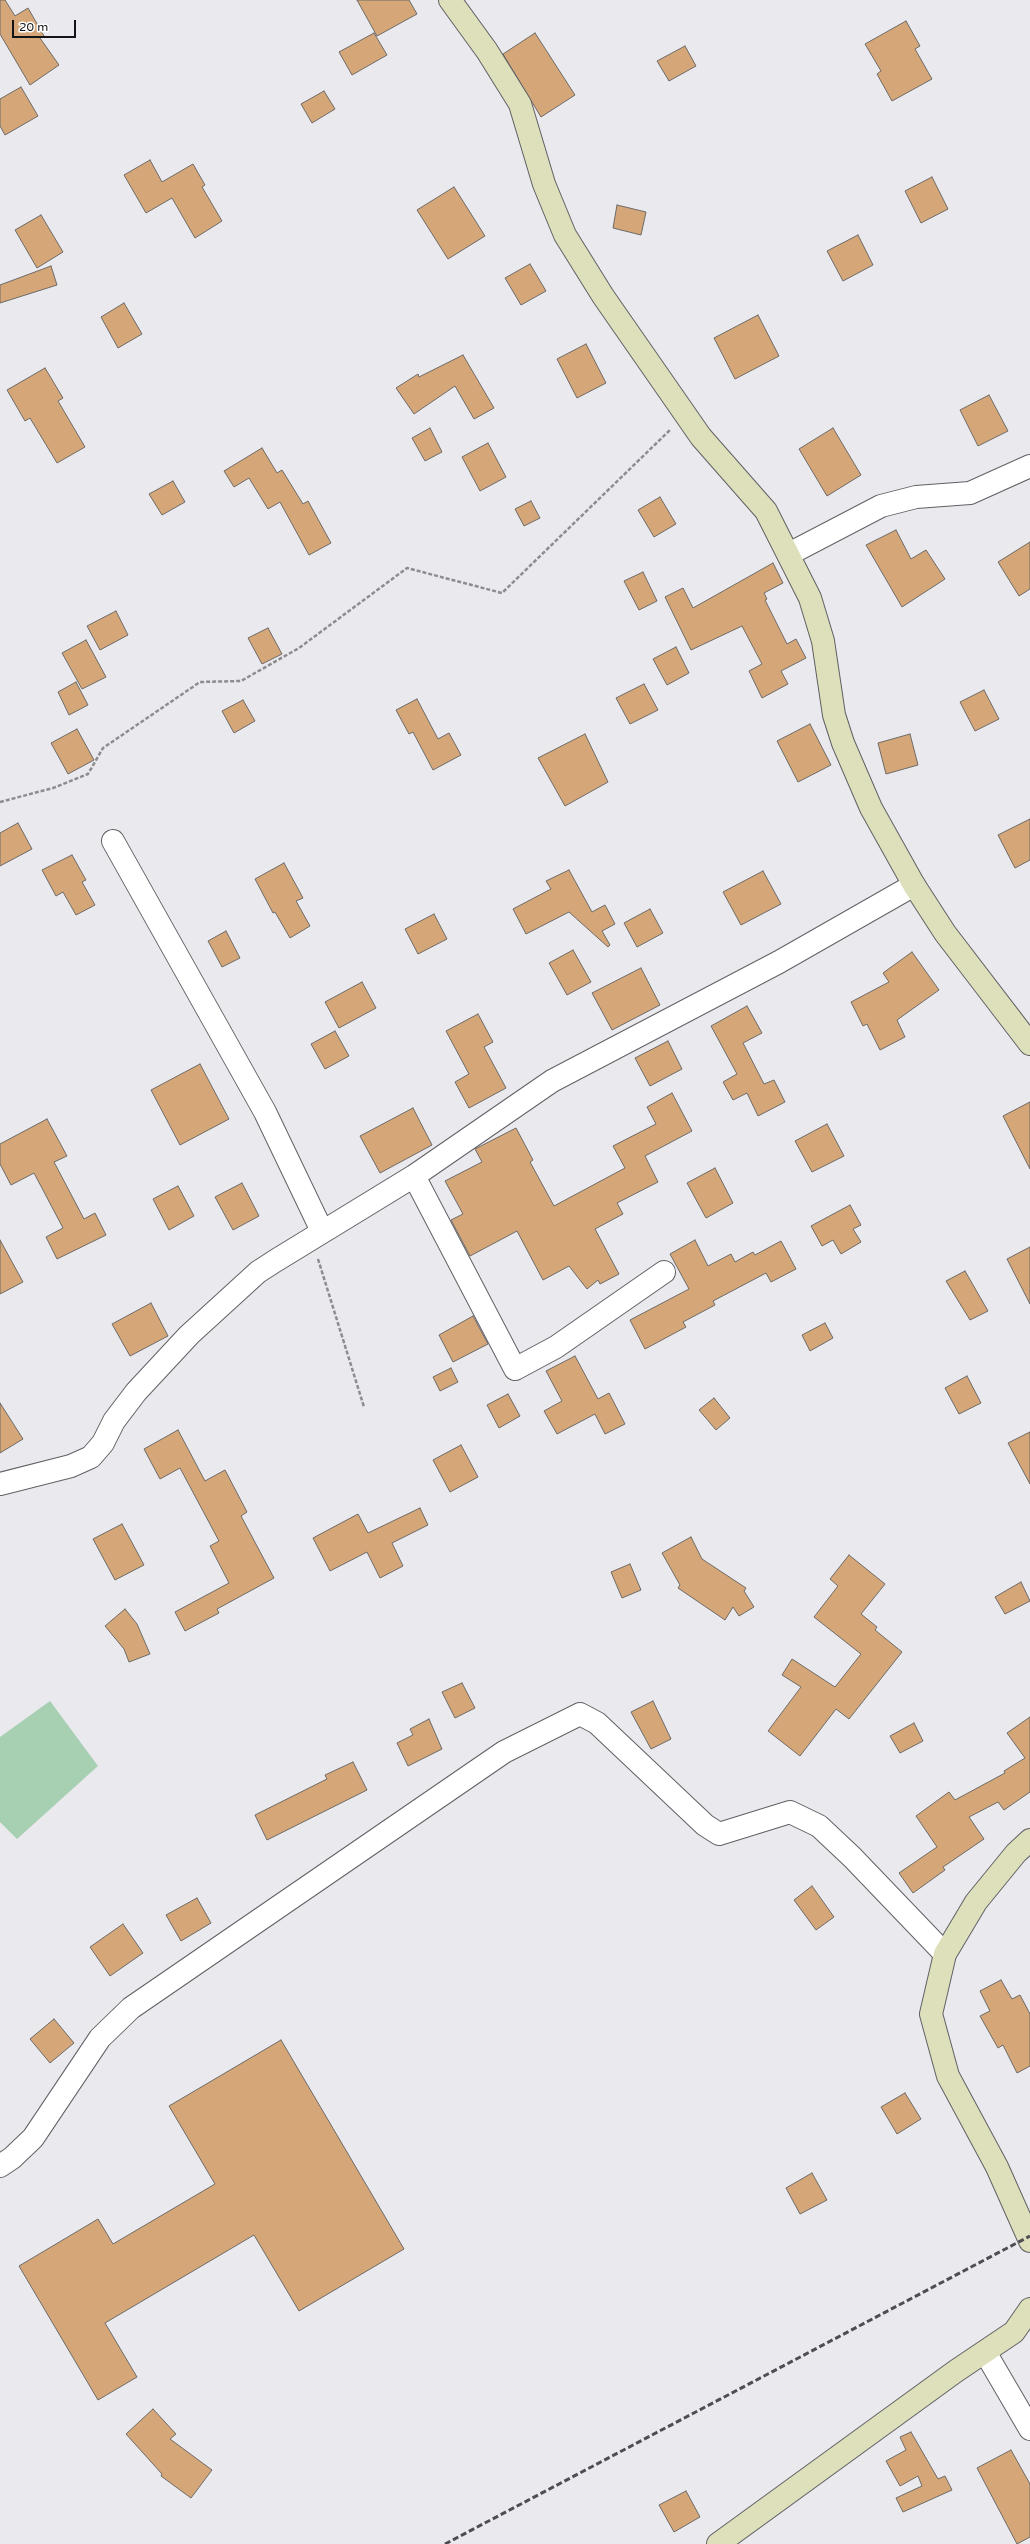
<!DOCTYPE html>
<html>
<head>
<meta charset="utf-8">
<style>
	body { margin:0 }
	#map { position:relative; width:1030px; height:2544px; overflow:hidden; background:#e9e9ee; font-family:"Varela Round",sans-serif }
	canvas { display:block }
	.scale { position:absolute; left:12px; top:20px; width:64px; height:18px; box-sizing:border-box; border:2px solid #141416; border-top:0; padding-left:5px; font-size:12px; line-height:14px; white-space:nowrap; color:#141416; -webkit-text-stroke:3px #fff; paint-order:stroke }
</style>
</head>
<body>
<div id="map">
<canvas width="1030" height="2544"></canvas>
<div class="scale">20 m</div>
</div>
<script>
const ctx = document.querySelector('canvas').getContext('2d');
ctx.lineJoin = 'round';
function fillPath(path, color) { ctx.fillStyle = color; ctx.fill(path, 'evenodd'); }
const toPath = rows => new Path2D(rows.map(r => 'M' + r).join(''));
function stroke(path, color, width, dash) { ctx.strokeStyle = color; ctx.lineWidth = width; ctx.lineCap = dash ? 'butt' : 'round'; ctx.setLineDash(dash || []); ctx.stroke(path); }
fillPath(toPath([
	[50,1701,98,1766,17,1839,0,1822,0,1737]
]), '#a7cfb2');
const building = toPath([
	[0,0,5,0,15,16,28,8,44,36,40,38,59,65,30,85,0,34,0,0],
	[357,0,409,0,417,14,377,36,357,0],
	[906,21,920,46,915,49,932,79,892,101,877,74,881,71,865,44,906,21],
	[374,33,387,55,352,75,339,52,374,33],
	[535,33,575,95,541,117,503,54,535,33],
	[685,46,696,66,669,81,657,61,685,46],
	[21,87,38,116,5,135,0,126,0,99,21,87],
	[324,91,335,109,312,123,301,104,324,91],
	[150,160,162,182,193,164,205,185,202,187,222,221,195,238,172,198,146,213,124,175,150,160],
	[932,177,948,209,921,223,905,191,932,177],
	[454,187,485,236,448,259,417,210,454,187],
	[617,205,646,212,641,235,613,228,617,205],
	[41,215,63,252,37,268,15,230,41,215],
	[858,235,873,265,843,281,827,251,858,235],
	[530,264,546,291,521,305,505,278,530,264],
	[51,266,57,285,0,303,0,285,51,266],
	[124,303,142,334,118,348,101,317,124,303],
	[758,315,779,356,735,379,714,338,758,315],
	[586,344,606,383,577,398,557,359,586,344],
	[463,355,494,408,474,419,455,386,414,414,396,388,418,374,419,377,463,355],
	[45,368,63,398,58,401,85,447,57,463,30,418,25,421,7,390,45,368],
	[989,395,1008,431,978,446,960,410,989,395],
	[430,428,442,452,425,461,412,438,430,428],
	[833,428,861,475,827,496,799,449,833,428],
	[488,443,506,477,480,491,462,457,488,443],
	[262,448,277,473,282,470,303,504,308,501,331,543,309,555,280,502,268,509,249,478,234,487,224,471,262,448],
	[173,481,185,502,162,515,149,494,173,481],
	[660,497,676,524,654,537,638,510,660,497],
	[531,501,540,518,524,526,515,509,531,501],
	[896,530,911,559,926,550,945,579,902,607,866,545,896,530],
	[1030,542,1030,589,1019,596,998,562,1030,542],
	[773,563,783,583,764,593,767,599,765,600,787,644,796,639,806,658,781,671,788,684,762,698,749,671,762,664,742,626,691,650,665,597,683,588,693,608,773,563],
	[643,572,657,601,639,610,624,581,643,572],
	[116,611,128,635,100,650,87,626,116,611],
	[268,628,282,654,262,664,248,638,268,628],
	[86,640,106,677,82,689,62,653,86,640],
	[676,647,689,673,667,685,653,659,676,647],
	[76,682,88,705,69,715,58,692,76,682],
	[644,684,658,710,630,724,616,698,644,684],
	[984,690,999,719,975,731,960,702,984,690],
	[417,699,438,739,449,733,461,755,433,770,413,732,409,734,396,710,417,699],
	[243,700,255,721,234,733,222,711,243,700],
	[810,724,831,765,798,782,777,741,810,724],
	[77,729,94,760,68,774,51,743,77,729],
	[585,734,608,782,565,806,538,758,585,734],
	[910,734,918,765,886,774,878,743,910,734],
	[1030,819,1030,860,1015,868,998,835,1030,819],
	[18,823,32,849,0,866,0,833,18,823],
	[72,855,86,880,82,882,95,905,76,915,63,892,56,896,42,870,72,855],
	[284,863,303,898,296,901,310,926,290,938,275,912,273,913,255,879,284,863],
	[569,870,592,912,605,905,615,924,602,931,610,945,608,947,569,912,526,934,513,909,551,889,546,881,569,870],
	[763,871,781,904,741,925,723,892,763,871],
	[650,909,663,933,637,947,624,923,650,909],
	[434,914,447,939,418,954,405,929,434,914],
	[226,931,240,958,222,967,208,941,226,931],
	[573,950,591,982,567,995,549,963,573,950],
	[912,952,939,990,897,1020,905,1037,880,1050,867,1024,863,1026,851,1002,889,982,883,973,912,952],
	[641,968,660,1005,612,1030,592,993,641,968],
	[362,982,376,1008,339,1028,325,1002,362,982],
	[747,1006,762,1033,743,1043,764,1084,774,1080,785,1102,758,1116,747,1093,733,1100,723,1082,737,1074,711,1026,747,1006],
	[478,1014,493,1042,484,1047,506,1088,469,1108,455,1082,469,1074,446,1031,478,1014],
	[335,1031,349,1056,325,1069,311,1044,335,1031],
	[668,1041,682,1069,650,1086,635,1058,668,1041],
	[200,1064,229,1119,180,1145,151,1090,200,1064],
	[672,1093,692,1131,645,1156,658,1182,617,1203,623,1214,595,1229,619,1274,600,1284,598,1280,587,1289,569,1266,543,1280,517,1231,470,1256,451,1220,463,1214,445,1181,482,1162,475,1149,516,1128,533,1160,530,1162,554,1206,625,1168,613,1146,656,1124,647,1107,672,1093],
	[1030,1102,1030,1169,1003,1116,1030,1102],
	[413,1108,432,1145,380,1173,360,1136,413,1108],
	[47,1119,67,1156,54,1162,84,1219,95,1213,106,1235,57,1259,46,1237,63,1228,34,1173,11,1185,0,1164,0,1144,47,1119],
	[827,1124,844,1156,812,1172,795,1141,827,1124],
	[715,1168,733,1203,706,1218,687,1183,715,1168],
	[242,1183,259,1216,233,1230,215,1197,242,1183],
	[178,1186,194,1216,169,1230,153,1199,178,1186],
	[850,1205,861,1225,853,1229,861,1242,841,1254,833,1240,822,1246,811,1226,850,1205],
	[0,1240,23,1282,0,1294,0,1240],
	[695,1240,708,1266,731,1254,735,1262,753,1252,755,1255,781,1241,796,1269,771,1282,766,1273,713,1301,715,1305,683,1322,686,1327,645,1349,630,1320,689,1289,670,1254,695,1240],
	[1030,1247,1030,1304,1007,1259,1030,1247],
	[965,1271,988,1311,970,1320,946,1281,965,1271],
	[151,1303,168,1336,130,1356,112,1324,151,1303],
	[473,1316,488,1344,453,1362,439,1335,473,1316],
	[825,1323,833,1338,810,1351,802,1335,825,1323],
	[575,1356,598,1399,609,1393,625,1424,605,1434,595,1414,557,1434,544,1411,562,1401,546,1371,575,1356],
	[451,1368,458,1382,440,1391,433,1377,451,1368],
	[967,1376,981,1403,959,1414,945,1388,967,1376],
	[508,1394,520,1416,499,1428,487,1405,508,1394],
	[714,1398,730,1418,716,1430,699,1410,714,1398],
	[0,1403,23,1439,0,1453,0,1403],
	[178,1430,205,1481,225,1470,247,1512,241,1516,274,1578,217,1609,219,1613,185,1631,175,1612,229,1583,210,1546,219,1541,180,1468,160,1479,144,1449,178,1430],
	[1030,1432,1030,1484,1008,1443,1030,1432],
	[461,1445,478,1477,450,1492,433,1460,461,1445],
	[420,1508,428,1525,392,1543,403,1566,380,1578,367,1552,330,1571,313,1538,358,1514,368,1533,420,1508],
	[122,1524,144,1565,115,1580,93,1539,122,1524],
	[691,1537,702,1559,746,1588,744,1591,754,1607,739,1616,733,1607,725,1620,678,1588,680,1585,662,1553,691,1537],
	[849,1555,885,1584,861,1614,877,1627,875,1630,902,1652,849,1719,836,1709,800,1756,768,1731,801,1687,782,1675,792,1659,835,1687,861,1654,814,1617,838,1586,830,1579,849,1555],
	[630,1564,641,1590,622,1598,611,1572,630,1564],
	[1021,1582,1030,1601,1005,1614,995,1597,1021,1582],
	[125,1609,137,1624,150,1654,129,1662,124,1649,105,1626,125,1609],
	[462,1683,475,1708,455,1718,442,1692,462,1683],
	[653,1701,671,1739,651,1749,631,1712,653,1701],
	[1030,1717,1030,1792,1004,1810,998,1802,969,1817,984,1839,943,1867,945,1870,913,1893,899,1873,937,1847,916,1816,949,1792,955,1800,1005,1773,1004,1771,1025,1758,1007,1733,1030,1717],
	[429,1719,442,1749,408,1766,397,1743,413,1735,410,1729,429,1719],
	[914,1723,923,1741,900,1753,890,1736,914,1723],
	[353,1762,367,1790,267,1840,255,1815,327,1779,325,1775,353,1762],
	[812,1886,834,1917,816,1930,794,1900,812,1886],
	[197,1898,211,1923,181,1941,166,1915,197,1898],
	[123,1924,143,1953,110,1976,90,1947,123,1924],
	[1001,1980,1012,1999,1020,1995,1030,2014,1030,2066,1017,2073,1003,2045,998,2048,980,2016,990,2011,980,1991,1001,1980],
	[54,2019,74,2043,50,2063,30,2039,54,2019],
	[281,2040,404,2249,299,2311,254,2235,105,2323,137,2377,98,2400,19,2266,98,2219,113,2244,215,2184,169,2106,281,2040],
	[905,2093,921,2119,897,2134,881,2107,905,2093],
	[812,2173,827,2200,800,2214,786,2188,812,2173],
	[153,2409,176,2434,170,2439,212,2470,191,2498,161,2476,162,2474,126,2434,153,2409],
	[911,2432,938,2479,945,2476,952,2490,903,2512,896,2498,922,2486,918,2476,900,2486,886,2461,906,2450,900,2437,911,2432],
	[1011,2450,1030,2484,1030,2537,1017,2544,977,2468,1011,2450],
	[686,2491,700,2517,674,2532,659,2505,686,2491]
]);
fillPath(building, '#d5a778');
stroke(building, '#6d6a67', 1);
const street = toPath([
	[789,554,881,506,916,497,970,493,1030,466],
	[113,841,265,1112,322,1231],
	[414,1176,515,1369,556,1347,664,1272],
	[0,1484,71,1466,91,1457,103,1443,114,1421,136,1392,189,1335,258,1272,275,1261,414,1176,552,1081,779,962,914,885],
	[0,2166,12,2158,33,2138,100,2038,131,2008,504,1752,580,1714,597,1723,705,1825,719,1834,790,1812,819,1826,852,1857,945,1954],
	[985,2352,1030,2429]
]);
const secondary = toPath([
	[450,0,487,51,520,104,544,184,565,235,603,296,701,437,766,511,810,598,823,641,834,715,843,743,871,808,914,885,945,933,1030,1044],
	[1030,1840,1016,1853,976,1902,945,1954,931,2014,948,2076,997,2167,1030,2241],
	[718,2544,956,2371,1014,2332,1030,2309]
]);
stroke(street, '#616165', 24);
stroke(secondary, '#616165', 24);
stroke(toPath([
	[0,802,53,788,88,774,103,748,200,682,241,681,299,648,407,568,502,593,670,430],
	[318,1259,364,1407]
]), '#8d8d90', 2.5, [4, 2]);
stroke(street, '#fff', 22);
stroke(secondary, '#dee0bb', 22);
stroke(toPath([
	[445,2544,1030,2236]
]), '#4e4e51', 3, [6, 3]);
</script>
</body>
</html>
